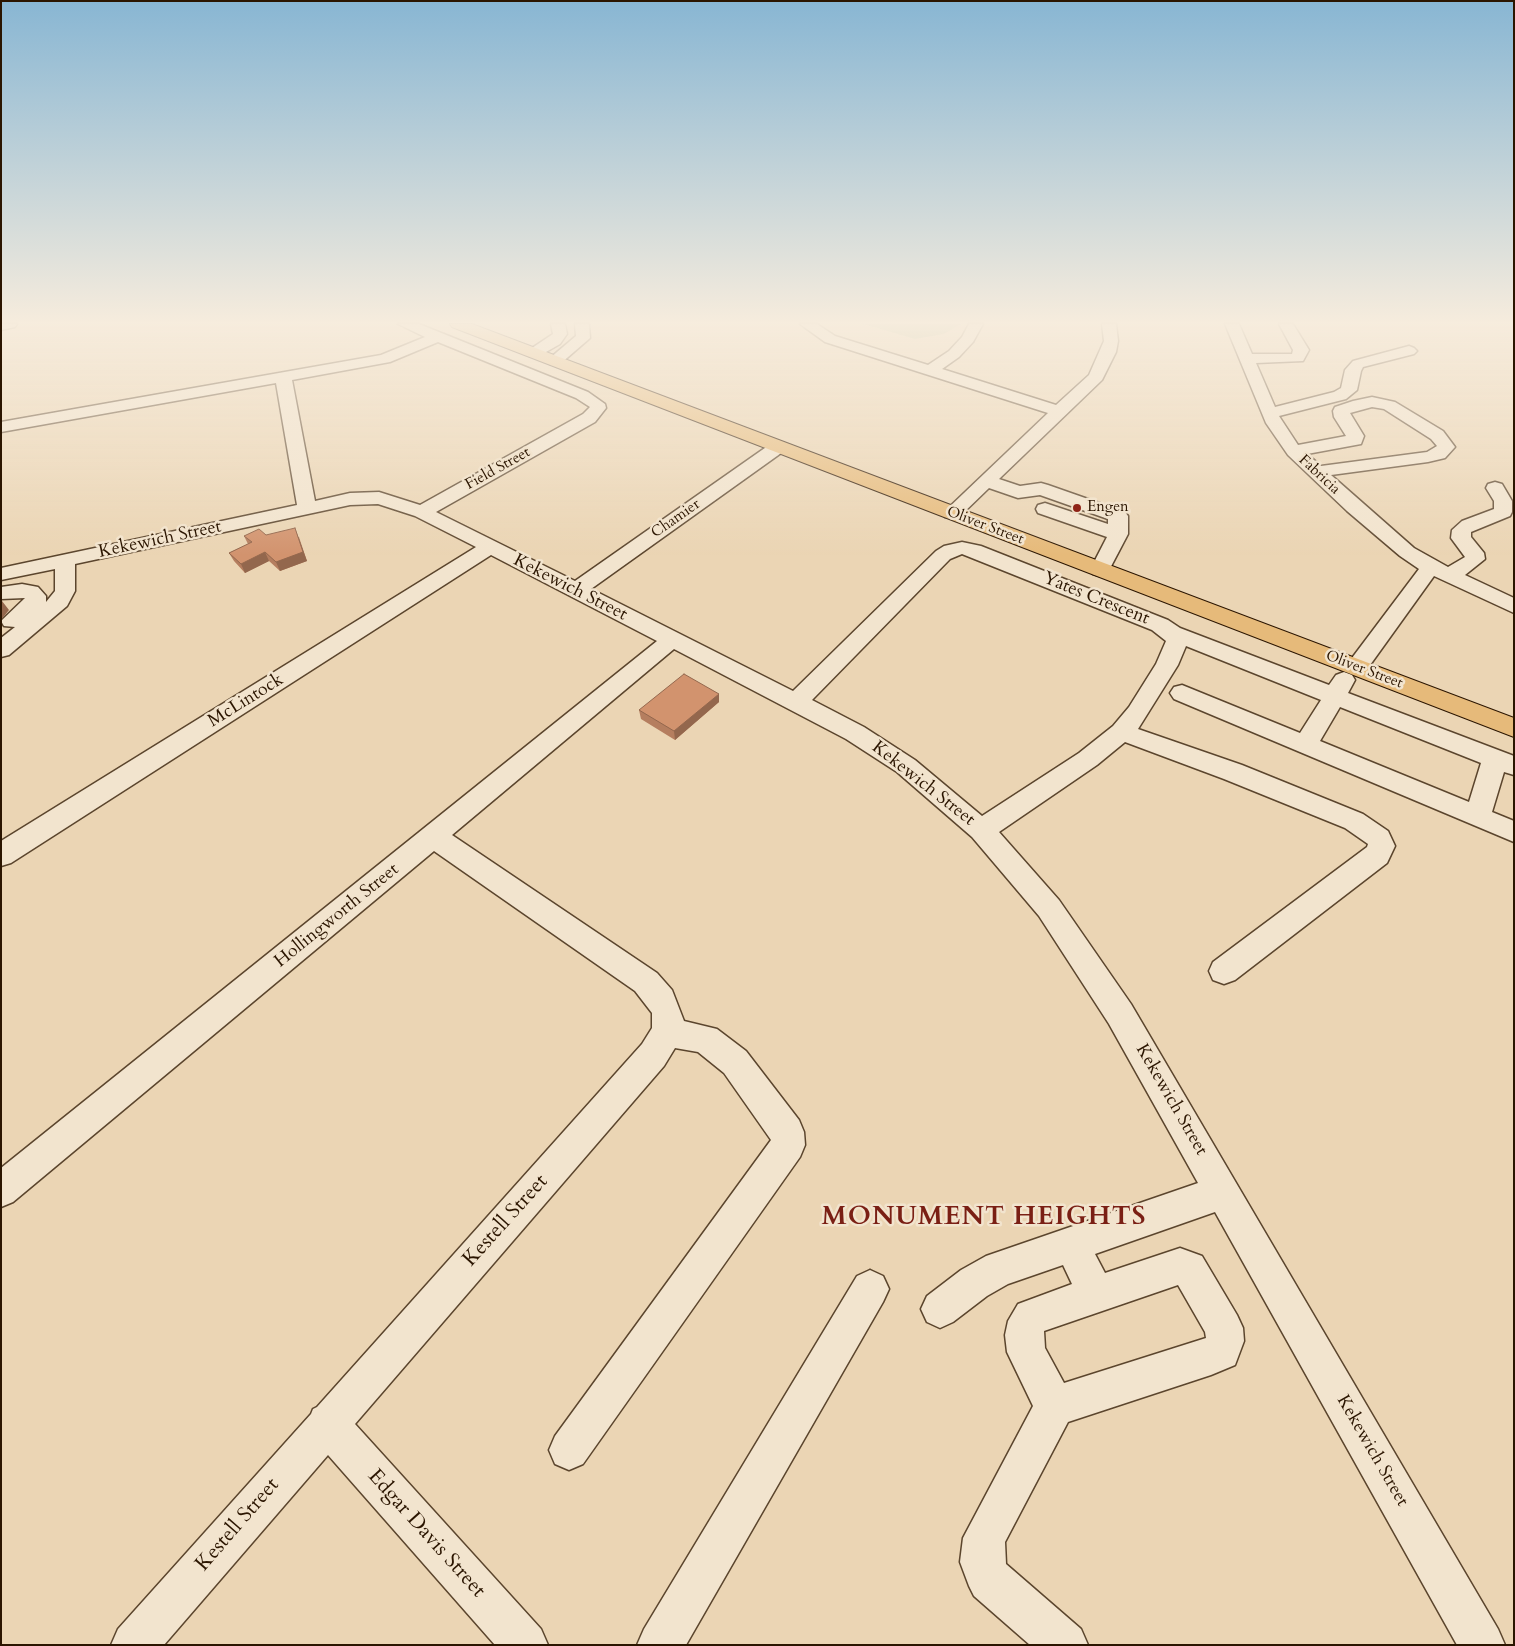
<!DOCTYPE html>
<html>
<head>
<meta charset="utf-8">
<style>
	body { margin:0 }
	#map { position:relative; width:1515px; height:1646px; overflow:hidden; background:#ebd5b4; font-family:Cardo,serif }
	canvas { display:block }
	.frame { position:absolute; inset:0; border:2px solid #2b1500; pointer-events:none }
</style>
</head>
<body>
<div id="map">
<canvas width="1515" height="1646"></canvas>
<div class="frame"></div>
</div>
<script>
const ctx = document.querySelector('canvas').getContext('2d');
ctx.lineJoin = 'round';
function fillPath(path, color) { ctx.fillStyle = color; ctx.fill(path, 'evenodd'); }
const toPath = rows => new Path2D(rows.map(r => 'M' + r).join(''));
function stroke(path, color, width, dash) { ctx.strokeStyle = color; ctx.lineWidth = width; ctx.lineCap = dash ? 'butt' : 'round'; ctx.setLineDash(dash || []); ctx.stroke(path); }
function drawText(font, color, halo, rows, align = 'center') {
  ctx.font = font + ' Cardo,serif'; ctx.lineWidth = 5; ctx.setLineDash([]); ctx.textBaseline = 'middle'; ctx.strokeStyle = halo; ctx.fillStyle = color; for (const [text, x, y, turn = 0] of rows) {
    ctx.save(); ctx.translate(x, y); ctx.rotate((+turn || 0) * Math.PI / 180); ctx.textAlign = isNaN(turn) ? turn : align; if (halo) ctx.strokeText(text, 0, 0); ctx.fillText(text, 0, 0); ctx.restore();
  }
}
fillPath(toPath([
	[863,324,961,324,944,334,915,339]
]), '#b1be91');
const minor = toPath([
	[1,324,17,324,15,327,1,330,1,324],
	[398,324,419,324,588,392,605,404,606,408,595,422,436,512,575,581,772,443,784,443,787,447,784,451,591,589,793,691,936,551,944,546,962,542,981,546,1168,620,1180,628,1329,685,1336,675,1344,672,1352,675,1355,680,1348,693,1514,756,1514,775,1504,772,1492,812,1514,821,1514,842,1174,699,1170,693,1174,687,1182,685,1300,733,1321,700,1186,646,1178,665,1138,729,1242,765,1363,814,1388,831,1395,846,1387,863,1235,980,1224,984,1213,980,1209,971,1213,962,1367,847,1368,844,1345,828,1224,779,1125,742,1097,765,999,832,1059,900,1131,1004,1498,1629,1505,1645,1457,1645,1215,1212,1095,1254,1105,1273,1180,1248,1202,1256,1237,1315,1243,1328,1244,1341,1235,1365,1211,1375,1068,1422,1005,1542,1006,1564,1081,1629,1088,1645,1030,1645,974,1596,969,1586,960,1562,963,1538,1033,1406,1007,1352,1005,1335,1008,1321,1018,1304,1072,1284,1063,1265,1008,1284,987,1296,953,1322,940,1328,927,1322,921,1309,927,1296,961,1270,986,1256,1198,1183,1109,1024,1039,916,972,837,897,772,846,739,674,649,452,835,657,973,672,990,684,1021,717,1029,746,1051,799,1120,804,1132,805,1145,800,1157,583,1464,569,1470,555,1464,549,1450,555,1436,771,1140,724,1073,698,1052,675,1048,664,1066,355,1424,541,1629,548,1645,495,1645,328,1455,164,1645,111,1645,118,1629,311,1414,313,1409,317,1407,642,1044,652,1028,652,1013,635,991,434,851,13,1202,1,1207,1,1168,657,641,491,555,11,863,1,866,1,841,476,547,415,516,378,504,350,505,75,564,75,591,67,606,9,655,1,657,1,638,15,627,4,626,1,621,25,598,1,599,1,587,22,584,38,587,46,596,46,602,55,591,55,569,1,580,1,568,297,505,276,383,1,432,1,422,381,355,425,337,398,324],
	[438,342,576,398,590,407,583,414,420,505,379,492,350,493,315,501,292,380,390,362,438,342],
	[962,554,1152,630,1166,641,1156,664,1129,707,1113,726,1079,753,982,816,915,760,864,727,812,700,950,559,962,554],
	[1340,707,1481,763,1469,802,1320,741,1340,707],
	[1178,1285,1205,1332,1206,1338,1064,1383,1045,1348,1044,1331,1178,1285],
	[551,324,565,324,567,334,560,344,539,356,529,356,526,353,529,350,553,334,551,324],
	[575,324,589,324,590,338,560,364,550,364,547,361,550,358,576,336,575,324],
	[800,324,817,324,835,336,928,365,949,351,962,337,969,324,983,324,973,342,959,357,942,369,1056,405,1089,375,1104,341,1102,324,1116,324,1118,341,1116,352,1102,380,999,479,1020,486,1041,483,1048,485,1125,512,1128,516,1128,534,1107,574,1100,576,1093,574,1090,570,1107,537,1038,513,1036,509,1038,505,1045,503,1108,524,1108,519,1040,495,1018,498,989,488,959,517,945,517,943,513,1048,413,825,342,800,324],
	[1225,324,1239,324,1252,354,1292,354,1293,350,1279,324,1293,324,1309,350,1303,361,1256,363,1275,407,1334,392,1341,388,1345,370,1353,361,1409,346,1414,348,1417,351,1414,354,1363,367,1361,371,1357,390,1346,399,1279,416,1298,445,1346,436,1334,417,1333,411,1335,407,1353,401,1372,397,1395,402,1443,431,1455,447,1445,458,1428,462,1331,475,1414,548,1448,567,1465,557,1451,538,1452,530,1462,521,1494,509,1494,501,1486,488,1488,484,1495,482,1502,484,1512,501,1512,512,1510,516,1471,532,1471,537,1484,553,1485,559,1465,575,1514,598,1514,613,1434,576,1365,672,1357,675,1349,672,1346,667,1349,662,1419,569,1400,556,1347,511,1288,455,1266,423,1225,324],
	[1372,407,1384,409,1431,439,1437,446,1427,452,1321,466,1307,454,1361,444,1364,436,1350,413,1372,407],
	[870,1270,883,1276,889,1289,883,1302,686,1645,637,1645,644,1629,857,1276,870,1270]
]);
const highway = toPath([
	[450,324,472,324,1514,718,1514,737,452,327,450,324]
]);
stroke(minor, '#5b452d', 3);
stroke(highway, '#2b1500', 2);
fillPath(minor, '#f2e4ce');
fillPath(highway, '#e6ba7a');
fillPath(toPath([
	[266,535,299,537,307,561,280,571,269,561,245,573,234,561,229,553,248,544,244,536],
	[719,694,719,702,675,740,641,719,639,710]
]), '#b57e5f');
fillPath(toPath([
	[295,528,307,561,280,571,276,562],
	[265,552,269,561,245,573,241,564],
	[2,601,9,610,1,620,1,603],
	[719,694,719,702,675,740,674,731]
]), '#93674d');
const building = toPath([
	[295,528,303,552,276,562,265,552,241,564,229,553,252,542,244,536,259,529,266,535,295,528],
	[684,674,719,694,674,731,639,710,684,674]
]);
fillPath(building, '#d2936e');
stroke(building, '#93674d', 1);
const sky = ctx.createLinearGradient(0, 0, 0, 555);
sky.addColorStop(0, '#88b6d3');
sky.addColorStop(0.58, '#f6ecdd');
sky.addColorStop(1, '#f6ecdd00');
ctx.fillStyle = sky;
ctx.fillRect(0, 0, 1515, 555);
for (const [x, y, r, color] of [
	[1077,508,5,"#8f2418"]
]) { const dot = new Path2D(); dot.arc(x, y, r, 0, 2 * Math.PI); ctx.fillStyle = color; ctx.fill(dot); stroke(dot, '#f2e4ce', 2); }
drawText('15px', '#2b1500', '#f2e4ce', [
	["Field Street",498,469,-29],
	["Fabricia",1319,475,43],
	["Chamier",676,519,-35],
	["Oliver Street",985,526,21],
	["Oliver Street",1364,670,21]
]);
drawText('15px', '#2b1500', '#f2e4ce', [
	["Engen",1087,508]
], 'left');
drawText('18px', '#2b1500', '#f2e4ce', [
	["Kekewich Street",160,540,-12],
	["Kekewich Street",570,588,27],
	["Yates Crescent",1096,599,22],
	["McLintock",246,701,-32],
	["Kekewich Street",923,784,38],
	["Hollingworth Street",337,916,-39],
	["Kekewich Street",1171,1100,60],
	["Kekewich Street",1372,1451,60]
]);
drawText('21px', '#2b1500', '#f2e4ce', [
	["Kestell Street",506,1221,-48],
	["Kestell Street",238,1525,-49],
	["Edgar Davis Street",426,1534,48]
]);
ctx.letterSpacing = '1px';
drawText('bold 26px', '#7a1f14', '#f2e4ce', [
	["MONUMENT HEIGHTS",984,1218]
]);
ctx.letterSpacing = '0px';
</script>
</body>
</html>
